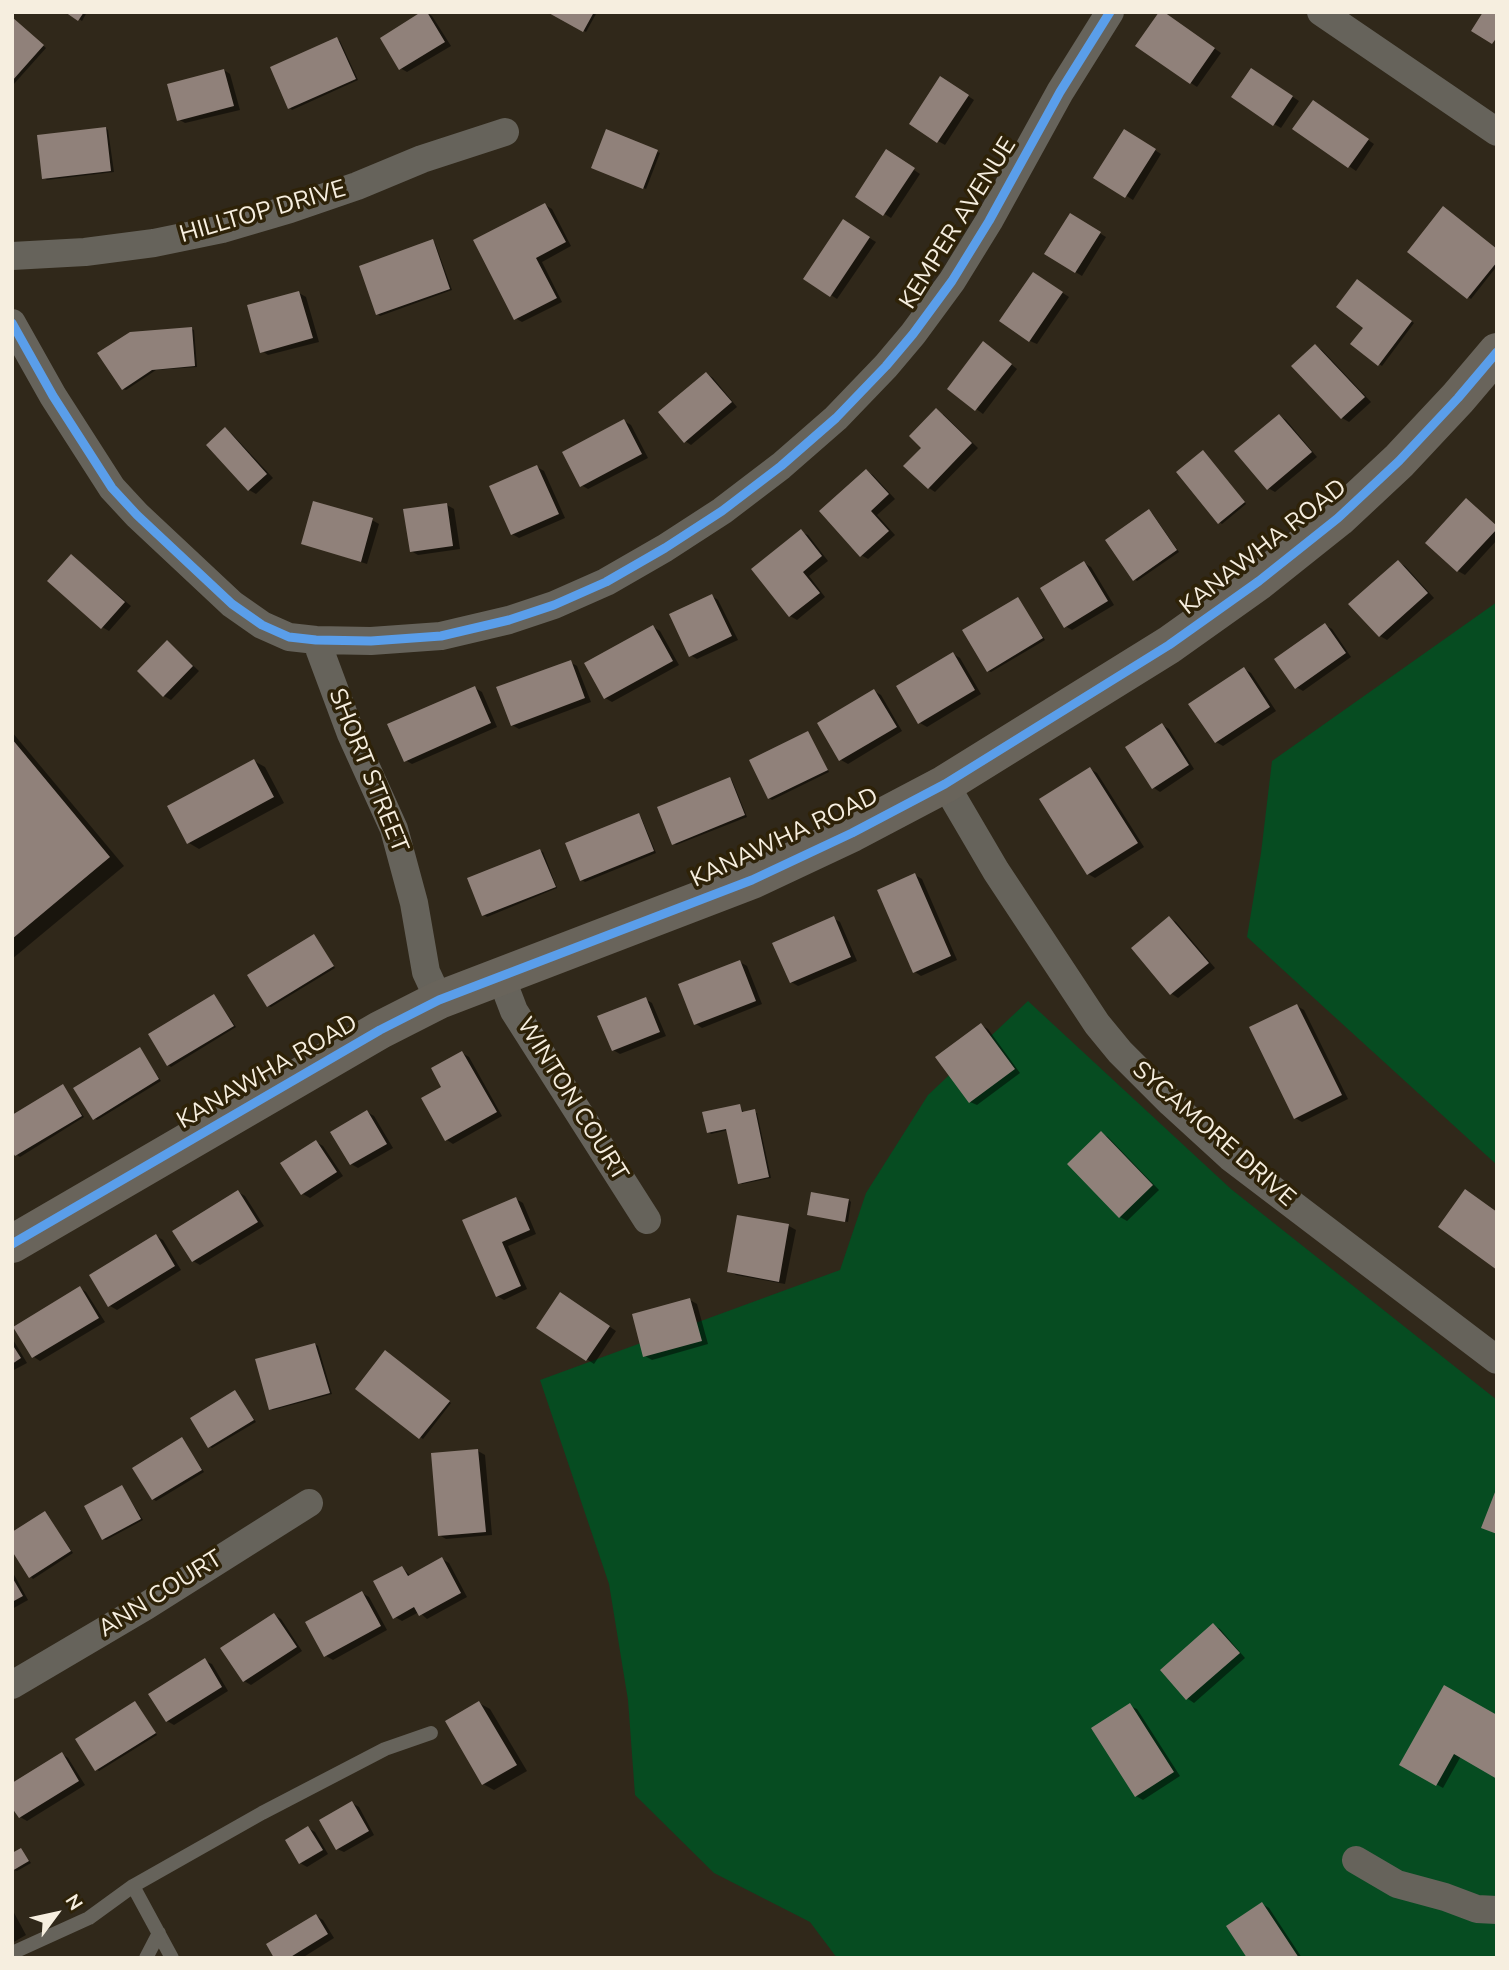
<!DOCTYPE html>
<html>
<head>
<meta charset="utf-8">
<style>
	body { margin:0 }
	#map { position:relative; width:1509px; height:1970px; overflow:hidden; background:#30281a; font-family:"Nunito Sans",sans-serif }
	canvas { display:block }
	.frame { position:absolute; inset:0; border:14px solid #f6eedf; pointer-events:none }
	.north { position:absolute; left:21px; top:1879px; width:70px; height:70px; -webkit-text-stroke:5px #2e2208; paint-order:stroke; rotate:57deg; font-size:19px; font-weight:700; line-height:28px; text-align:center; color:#f6eedf }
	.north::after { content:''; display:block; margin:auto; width:24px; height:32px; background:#f6eedf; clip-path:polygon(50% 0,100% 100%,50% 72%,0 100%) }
</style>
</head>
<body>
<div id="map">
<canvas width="1509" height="1970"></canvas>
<div class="frame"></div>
<div class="north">N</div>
</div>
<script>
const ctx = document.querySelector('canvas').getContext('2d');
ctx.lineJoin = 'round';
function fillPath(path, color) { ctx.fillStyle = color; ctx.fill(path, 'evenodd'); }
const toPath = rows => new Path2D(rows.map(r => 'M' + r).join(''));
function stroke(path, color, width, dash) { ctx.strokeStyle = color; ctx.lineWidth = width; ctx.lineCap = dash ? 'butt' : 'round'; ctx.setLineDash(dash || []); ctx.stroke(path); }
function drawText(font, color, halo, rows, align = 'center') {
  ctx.font = font + ' "Nunito Sans",sans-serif'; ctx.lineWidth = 7; ctx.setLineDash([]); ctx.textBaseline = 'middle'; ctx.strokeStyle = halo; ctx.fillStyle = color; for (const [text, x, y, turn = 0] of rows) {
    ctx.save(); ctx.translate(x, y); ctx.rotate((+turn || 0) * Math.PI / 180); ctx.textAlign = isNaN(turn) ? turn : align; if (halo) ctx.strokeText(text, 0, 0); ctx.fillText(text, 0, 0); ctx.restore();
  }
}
fillPath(toPath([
	[1497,602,1497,1165,1247,937,1261,853,1272,761],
	[1028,1001,1231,1189,1497,1400,1497,1958,837,1958,810,1922,714,1873,635,1795,628,1700,609,1584,540,1380,840,1270,866,1193,928,1095]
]), '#064c21');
fillPath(toPath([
	[69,12,87,12,82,21],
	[426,12,432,16,451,46,407,72,400,68],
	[551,12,597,12,586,32],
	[1168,16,1221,53,1197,87,1191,83],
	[12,19,46,48,13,85,12,85],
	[337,39,340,41,358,80,292,110,290,108],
	[224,70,230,74,240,110,185,123,178,119],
	[1258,74,1299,101,1281,128,1274,124],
	[947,82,974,100,945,145,938,141],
	[1320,107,1374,144,1356,171,1295,129],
	[106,128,108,130,114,172,47,180,44,178],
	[1125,131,1161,154,1133,200,1096,177],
	[657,152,660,153,646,189,596,169],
	[893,156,920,174,891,218,857,197],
	[545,205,552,209,571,246,542,262,562,302,522,322,515,318],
	[1070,215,1106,237,1082,276,1046,254],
	[850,226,876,242,837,299,831,295],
	[432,241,435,243,452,290,380,316,378,314],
	[1497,250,1497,266,1471,299,1410,252],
	[1040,278,1069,297,1037,344,1030,341],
	[1360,283,1414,323,1382,366,1379,364,1365,327],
	[299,293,306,297,319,342,268,355,262,351],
	[192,329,194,330,197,367,156,370,126,390,123,389],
	[1315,346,1322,350,1371,402,1349,422,1342,418],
	[990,347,1017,369,983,414,949,389],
	[707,374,713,378,737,407,691,445,685,441],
	[943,414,978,448,935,492,929,488],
	[1280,416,1286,420,1317,457,1275,492,1268,488],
	[624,421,631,425,648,458,588,489,581,485],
	[225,430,232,434,273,478,256,494,249,490],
	[1206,454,1246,504,1222,524,1219,522],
	[537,467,544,471,565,518,519,538,512,534],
	[866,471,873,475,895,499,877,515,895,535,868,559,861,555],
	[1467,501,1497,526,1497,540,1465,575,1458,571],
	[447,505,454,509,460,549,418,555,411,551],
	[1152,513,1179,552,1137,581,1135,579],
	[372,520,379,524,367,564,303,543],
	[801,532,808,535,828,561,809,576,825,597,797,620,790,616],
	[72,556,131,606,109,631,102,627],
	[1398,562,1405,566,1434,598,1387,640,1380,636],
	[1084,563,1091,567,1114,605,1072,630,1065,626],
	[712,596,718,600,738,640,697,659,690,655],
	[1018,599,1045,640,991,672,988,671],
	[1325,625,1332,629,1351,657,1303,691,1296,687],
	[653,627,660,631,679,665,612,702,605,698,587,664],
	[168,642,199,671,171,700,164,696],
	[953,654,960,658,981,694,927,727,920,723],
	[570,662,577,666,591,702,519,729,512,725],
	[1244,669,1251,673,1276,711,1223,746,1216,742],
	[475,688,482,692,497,727,412,764,405,760],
	[874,691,881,695,902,731,848,764,841,760],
	[1162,725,1169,729,1194,769,1160,792,1154,788],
	[12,732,124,866,12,959],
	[808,732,829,772,772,800,769,798],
	[254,761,265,767,284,803,199,849,189,843],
	[1090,769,1097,773,1144,847,1095,878,1088,874],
	[730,779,732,780,747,817,676,845,673,843],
	[638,815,641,817,656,853,585,882,582,880],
	[540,851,543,852,557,888,487,917,484,915],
	[915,875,922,879,957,960,921,976,915,972],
	[833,918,840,922,857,961,798,986,791,982],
	[1169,918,1176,922,1215,968,1178,998,1172,994,1133,948],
	[314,936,335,968,271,1007,268,1006],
	[740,962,747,966,762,1004,702,1028,696,1024],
	[214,996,236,1027,171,1067,168,1065],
	[645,999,652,1003,666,1036,620,1054,613,1050],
	[1297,1006,1304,1010,1348,1099,1302,1122,1295,1118],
	[981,1025,988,1029,1020,1073,977,1105,970,1102],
	[140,1049,161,1081,97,1120,94,1118],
	[462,1053,469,1057,502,1116,453,1144,447,1140],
	[63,1086,84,1117,20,1157,17,1155],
	[740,1106,744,1113,757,1113,771,1178,742,1184,739,1182,728,1130,711,1134,708,1132],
	[367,1112,374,1116,393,1148,358,1168,351,1164],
	[1101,1133,1108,1137,1159,1190,1127,1221,1120,1217,1070,1164],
	[316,1142,323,1146,343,1176,310,1198,303,1194],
	[238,1192,245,1196,264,1226,200,1265,193,1261],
	[516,1199,523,1203,536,1234,508,1246,527,1289,504,1300,497,1296,464,1221],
	[849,1200,851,1202,848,1222,809,1214],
	[739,1217,789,1226,796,1230,785,1284,736,1275,729,1271],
	[156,1236,163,1240,181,1270,117,1310,110,1306],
	[80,1288,86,1292,105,1322,40,1361,34,1357],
	[567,1298,616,1331,594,1364,538,1327],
	[690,1300,697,1304,708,1344,652,1360,645,1356],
	[12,1338,27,1363,12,1371],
	[315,1344,318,1346,332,1394,273,1410,271,1409],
	[388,1354,451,1403,423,1439,357,1388],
	[235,1392,256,1422,212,1448,210,1447],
	[182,1439,204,1472,156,1501,153,1499],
	[478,1451,485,1455,492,1535,446,1539,439,1535],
	[122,1487,143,1520,106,1540,103,1539],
	[45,1513,73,1553,33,1579,31,1577],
	[442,1559,449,1563,467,1597,427,1619,419,1612,402,1621,395,1617,402,1568,411,1576],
	[12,1571,28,1600,12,1609],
	[362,1593,369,1597,387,1630,333,1660,326,1656],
	[274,1615,281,1619,302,1651,251,1685,244,1681],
	[1213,1625,1220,1629,1245,1658,1194,1703,1188,1699,1162,1670],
	[205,1661,212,1664,228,1691,174,1725,167,1721],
	[1445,1687,1461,1756,1443,1788,1401,1764],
	[135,1703,157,1735,99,1771,96,1769],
	[479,1703,490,1709,527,1771,494,1790,483,1784],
	[1130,1706,1137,1709,1180,1776,1143,1800,1136,1796],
	[62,1754,68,1758,85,1785,27,1821,20,1817],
	[352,1803,359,1807,374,1835,344,1852,337,1849],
	[308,1828,315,1832,328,1854,307,1867,300,1863],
	[21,1850,31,1863,17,1871,14,1870],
	[1262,1904,1269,1908,1302,1958,1249,1958],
	[12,1909,26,1935,12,1943],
	[316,1916,323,1920,334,1938,302,1958,276,1958]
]), '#0007');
fillPath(toPath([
	[65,12,84,12,78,21],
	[421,12,427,12,445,42,399,70,380,38],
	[547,12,594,12,583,32],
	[1159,12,1164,12,1215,48,1190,84,1135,46],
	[1483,12,1497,12,1497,37,1492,44,1471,31],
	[12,17,44,45,12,81],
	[337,37,356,79,288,109,270,67],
	[1251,68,1293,96,1273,126,1231,97],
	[224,69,234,106,177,121,167,84],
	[940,76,969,95,937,143,909,124],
	[1313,100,1369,139,1348,168,1292,129],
	[106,127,111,171,42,179,37,135],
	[606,129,658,150,643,189,591,168],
	[1124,129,1156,149,1125,198,1093,178],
	[886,149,915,168,883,216,855,197],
	[545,203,566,242,536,258,557,298,514,320,473,240],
	[1443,206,1497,249,1497,262,1467,299,1407,252],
	[1070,213,1101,232,1075,273,1044,254],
	[843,219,870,237,830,297,803,279],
	[433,239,450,289,376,315,359,266],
	[1033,272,1063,292,1029,342,999,321],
	[1357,279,1412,321,1378,366,1350,344,1363,328,1336,307],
	[299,291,313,338,260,353,247,305],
	[192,327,195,366,152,370,122,390,97,353,130,332],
	[983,341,1012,364,975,411,947,389],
	[1315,344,1365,397,1341,419,1291,366],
	[706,372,732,402,684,443,658,412],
	[936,408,972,443,928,489,903,466,921,448,909,436],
	[1279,414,1312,452,1267,490,1234,451],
	[624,419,642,454,580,487,562,452],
	[225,427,267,474,248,491,206,445],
	[1203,450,1245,502,1218,524,1176,472],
	[537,465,559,514,511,535,489,486],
	[866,469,889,494,871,511,889,531,860,557,819,511],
	[1466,498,1497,526,1497,529,1457,572,1425,543],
	[313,501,373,518,361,562,301,544],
	[447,503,453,546,410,552,403,509],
	[1149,509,1177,550,1133,581,1105,540],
	[801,529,822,556,803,572,820,593,789,617,751,569],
	[71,554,125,602,101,629,47,581],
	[1398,560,1428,593,1379,637,1348,604],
	[1084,561,1108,601,1064,628,1040,588],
	[712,594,732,636,689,657,669,614],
	[1018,597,1043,638,987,672,962,630],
	[1325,623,1346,653,1295,689,1274,659],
	[653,625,673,661,604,699,584,663],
	[167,640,193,666,163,697,137,671],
	[953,652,975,690,918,724,896,686],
	[571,660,585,698,511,726,496,687],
	[1244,667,1270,707,1215,743,1188,704],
	[475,686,491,723,404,762,387,724],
	[874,689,897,727,839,761,817,723],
	[1162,723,1189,765,1152,789,1125,747],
	[808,731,828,770,768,799,749,760],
	[12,739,110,857,12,939],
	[254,759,274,797,187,844,167,806],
	[1090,767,1138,843,1087,875,1039,799],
	[730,777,745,815,672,845,657,807],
	[639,813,654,851,580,881,565,843],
	[540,849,556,887,482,916,467,878],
	[915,873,951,956,913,973,877,890],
	[834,916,851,957,790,983,772,943],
	[1169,916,1209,963,1170,995,1131,948],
	[314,934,334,966,267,1007,247,975],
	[740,960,756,1001,694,1025,678,984],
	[214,994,234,1026,167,1066,148,1034],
	[646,997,660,1032,612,1051,597,1016],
	[1297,1004,1342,1095,1294,1119,1249,1027],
	[981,1023,1015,1069,969,1103,935,1057],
	[140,1047,159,1079,93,1120,73,1088],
	[462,1051,497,1112,445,1141,421,1098,441,1087,431,1068],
	[63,1084,82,1116,15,1156,12,1151,12,1115],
	[740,1104,742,1112,755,1109,769,1177,738,1184,726,1129,707,1133,702,1112],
	[367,1110,387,1144,350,1165,330,1132],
	[1101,1131,1153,1185,1119,1218,1067,1164],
	[316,1140,337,1172,301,1195,280,1163],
	[1465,1189,1497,1212,1497,1270,1438,1227],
	[238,1190,258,1222,192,1262,172,1231],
	[811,1192,849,1199,845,1222,807,1215],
	[516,1197,530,1230,502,1242,521,1286,496,1297,462,1220],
	[737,1215,789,1224,779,1282,727,1272],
	[156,1234,175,1266,108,1307,89,1275],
	[80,1286,99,1318,32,1358,13,1327],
	[560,1292,610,1326,586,1361,536,1328],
	[690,1298,702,1341,643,1357,632,1314],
	[315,1343,330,1393,269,1410,255,1359],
	[12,1344,21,1358,12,1364],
	[385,1350,450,1401,419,1439,355,1389],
	[235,1390,254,1420,208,1448,190,1418],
	[182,1437,202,1470,152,1500,132,1468],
	[478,1449,486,1532,438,1536,431,1453],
	[122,1485,141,1519,102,1540,84,1506],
	[1497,1487,1497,1534,1481,1528],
	[45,1511,71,1551,29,1578,12,1551,12,1532],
	[442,1557,461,1593,419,1616,414,1607,393,1619,373,1581,402,1566,408,1576],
	[12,1577,23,1596,12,1602],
	[362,1591,381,1626,324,1657,305,1622],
	[274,1613,297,1647,243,1682,220,1648],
	[1213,1623,1240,1653,1186,1700,1160,1670],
	[205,1658,222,1687,166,1722,148,1694],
	[1444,1685,1497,1715,1497,1779,1454,1754,1436,1786,1399,1765],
	[135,1701,156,1733,95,1771,75,1739],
	[479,1701,517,1765,482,1785,445,1721],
	[1130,1703,1174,1772,1135,1797,1091,1728],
	[62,1752,79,1781,19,1818,12,1808,12,1783],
	[352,1801,369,1831,336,1850,319,1820],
	[308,1826,323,1850,299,1864,285,1840],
	[21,1848,29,1861,12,1871,12,1853],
	[1262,1902,1299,1958,1247,1958,1226,1926],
	[316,1914,328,1934,289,1958,274,1958,266,1944]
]), '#90817a');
stroke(toPath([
	[133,1886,172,1958],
	[12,1953,89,1918,133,1886,262,1813,385,1749,431,1733],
	[146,1958,159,1933]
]), '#66635b', 14);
stroke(toPath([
	[1321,12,1497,132],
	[12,256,85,252,154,243,222,229,290,209,357,186,422,159,505,132],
	[12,323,53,396,112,488,137,515,232,604,262,625,289,637,316,640,371,641,441,636,509,620,554,605,606,582,665,548,722,511,781,466,836,418,886,366,913,334,952,281,989,221,1060,92,1110,12],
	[316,640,351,734,394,829,414,903,426,972,439,1000],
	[945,784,996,871,1097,1024,1120,1052,1171,1103,1230,1157,1497,1360],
	[501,977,514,1011,647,1220],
	[12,1685,146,1606,309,1503],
	[1356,1860,1397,1884,1445,1897,1477,1909,1497,1910]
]), '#66635b', 28);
stroke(toPath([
	[12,1244,380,1030,439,1000,752,880,852,833,945,784,1169,645,1259,581,1338,518,1399,461,1458,398,1497,352]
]), '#69645b', 38);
stroke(toPath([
	[12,323,53,396,112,488,137,515,232,604,262,625,289,637,316,640,371,641,441,636,509,620,554,605,606,582,665,548,722,511,781,466,836,418,886,366,913,334,952,281,989,221,1060,92,1110,12],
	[12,1244,380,1030,439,1000,752,880,852,833,945,784,1169,645,1259,581,1338,518,1399,461,1458,398,1497,352]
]), '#5a9eea', 9);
drawText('24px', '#f6eedf', '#2e2208', [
	["HILLTOP DRIVE",263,213,-16],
	["KEMPER AVENUE",959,224,-58],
	["KANAWHA ROAD",1264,548,-38],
	["SHORT STREET",367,771,68],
	["KANAWHA ROAD",785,839,-25],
	["KANAWHA ROAD",268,1073,-30],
	["WINTON COURT",571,1100,58],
	["SYCAMORE DRIVE",1213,1135,41],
	["ANN COURT",161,1595,-32]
]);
</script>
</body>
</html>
